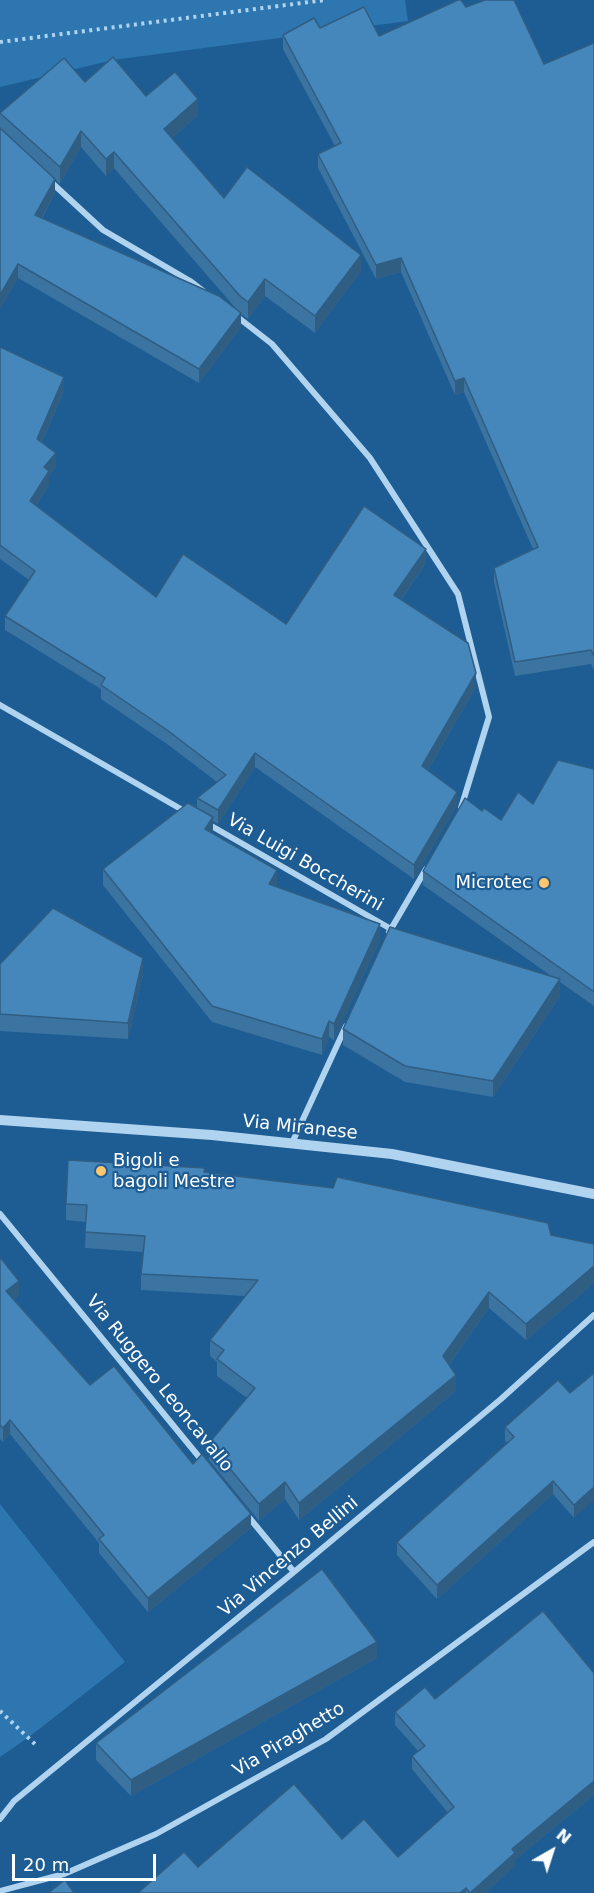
<!DOCTYPE html>
<html>
<head>
<meta charset="utf-8">
<style>
	body { margin:0 }
	#map { position:relative; width:594px; height:1893px; overflow:hidden; background:#1d5d94; font-family:"DejaVu Sans",sans-serif }
	canvas { display:block }
	.north { position:absolute; left:522px; top:1821px; width:60px; height:60px; -webkit-text-stroke:4px #1d5d94; paint-order:stroke; rotate:39deg; font-size:16px; font-weight:700; line-height:24px; text-align:center; color:#fff }
	.north::after { content:''; display:block; margin:auto; width:21px; height:27px; background:#fff; clip-path:polygon(50% 0,100% 100%,50% 72%,0 100%) }
	.scale { position:absolute; left:12px; top:1854px; width:144px; height:27px; box-sizing:border-box; border:3px solid #fff; border-top:0; padding-left:8px; font-size:18px; line-height:21px; white-space:nowrap; color:#fff; -webkit-text-stroke:4px #1d5d94; paint-order:stroke }
</style>
</head>
<body>
<div id="map">
<canvas width="594" height="1893"></canvas>
<div class="north">N</div>
<div class="scale">20 m</div>
</div>
<script>
const ctx = document.querySelector('canvas').getContext('2d');
ctx.lineJoin = 'round';
function fillPath(path, color) { ctx.fillStyle = color; ctx.fill(path, 'evenodd'); }
const toPath = rows => new Path2D(rows.map(r => 'M' + r).join(''));
function stroke(path, color, width, dash) { ctx.strokeStyle = color; ctx.lineWidth = width; ctx.lineCap = dash ? 'butt' : 'round'; ctx.setLineDash(dash || []); ctx.stroke(path); }
function drawText(font, color, halo, rows, align = 'center') {
  ctx.font = font + ' "DejaVu Sans",sans-serif'; ctx.lineWidth = 4.5; ctx.setLineDash([]); ctx.textBaseline = 'middle'; ctx.strokeStyle = halo; ctx.fillStyle = color; for (const [text, x, y, turn = 0] of rows) {
    ctx.save(); ctx.translate(x, y); ctx.rotate((+turn || 0) * Math.PI / 180); ctx.textAlign = isNaN(turn) ? turn : align; if (halo) ctx.strokeText(text, 0, 0); ctx.fillText(text, 0, 0); ctx.restore();
  }
}
fillPath(toPath([
	[0,0,405,0,408,21,113,60,0,87],
	[0,1504,125,1662,29,1737,0,1757]
]), '#2d76b0');
stroke(toPath([
	[0,42,325,0],
	[0,1711,37,1746]
]), '#b0d3ef', 4, [3, 4.5]);
stroke(toPath([
	[51,182,103,230,190,281,203,291],
	[235,315,272,344,370,458,458,594,489,717,461,808],
	[0,705,186,812],
	[208,824,391,929,389,932],
	[391,929,426,869],
	[292,1143,346,1026],
	[0,1214,204,1463],
	[247,1515,294,1572],
	[0,1819,14,1801,294,1572,501,1399,594,1315],
	[0,1891,64,1874,156,1834,326,1739,594,1542]
]), '#b0d3ef', 6);
stroke(toPath([
	[0,1120,212,1135,392,1154,594,1194]
]), '#b0d3ef', 10);
fillPath(toPath([
	[466,7,544,64,594,43,594,670,591,664,515,676,494,582,494,568,533,549,464,392,455,395,401,272,376,279,318,168,318,154,335,146,283,49,283,35,320,28,379,36],
	[85,82,146,96,198,115,172,138,224,198,361,271,315,333,265,296,248,319,241,314,241,327,199,383,18,278,0,309,0,113],
	[81,147,106,176,114,168,238,311,42,218,55,193,49,173,60,184],
	[0,347,64,391,42,442,56,467,49,476,49,485,36,506,156,597,286,624,426,563,401,600,476,687,428,770,457,805,414,879,255,767,218,824,213,821,212,833,277,886,277,887,380,940,334,1040,329,1037,322,1055,212,1022,103,885,103,869,197,808,197,798,217,782,167,744,101,699,101,689,5,630,5,616,29,580,0,559],
	[594,769,594,1006,560,982,560,996,493,1097,405,1082,343,1045,343,1029,554,978,423,885,423,871,482,811,501,820,533,804],
	[0,964,143,974,128,1039,0,1031],
	[205,1172,551,1235,594,1244,594,1283,526,1340,489,1308,449,1365,456,1391,299,1520,285,1499,259,1521,209,1460,209,1443,247,1398,217,1376,217,1362,210,1356,210,1340,245,1296,141,1290,141,1274,143,1252,85,1248,86,1222,66,1220,66,1204],
	[0,1257,19,1295,14,1299,90,1385,193,1464,251,1528,148,1612,99,1553,99,1543,10,1434,3,1442,0,1439],
	[594,1373,574,1518,553,1494,437,1599,397,1555,397,1542,508,1443,505,1441,505,1427,570,1393],
	[377,1658,131,1796,96,1760,96,1743],
	[594,1673,594,1795,515,1860,515,1866,485,1893,138,1893,198,1867,342,1839,398,1857,448,1813,412,1769,412,1756,418,1751,395,1725,395,1712,435,1699]
]), '#3b73a1');
fillPath(toPath([
	[198,99,198,115,164,145,164,129],
	[81,131,81,147,60,184,60,167],
	[114,152,114,168,106,176,106,159],
	[55,179,55,193,35,229,35,215],
	[361,255,361,271,315,333,315,316],
	[401,258,401,272,376,279,376,265],
	[18,264,18,278,0,309,0,295],
	[265,279,265,296,248,319,248,302],
	[241,313,241,327,199,383,199,369],
	[64,377,64,391,37,453,37,439],
	[464,378,464,392,455,395,455,381],
	[56,453,56,467,49,476,49,485,30,515,30,501,44,467],
	[426,549,426,563,394,609,394,595],
	[476,673,476,687,422,780,422,766],
	[255,753,255,767,218,824,218,810],
	[457,792,457,805,414,879,414,865],
	[213,817,213,833,205,845,205,829],
	[277,870,277,886,269,900,269,884],
	[380,924,380,940,334,1040,334,1024],
	[143,958,143,974,128,1039,128,1023],
	[560,979,560,996,493,1097,493,1081],
	[329,1021,329,1037,322,1055,322,1039],
	[594,1266,594,1283,526,1340,526,1324],
	[19,1281,19,1295,6,1305,6,1291],
	[489,1292,489,1308,443,1373,443,1356],
	[456,1375,456,1391,299,1520,299,1503],
	[10,1420,10,1434,3,1442,3,1428],
	[553,1481,553,1494,437,1599,437,1585],
	[285,1482,285,1499,259,1521,259,1504],
	[594,1487,594,1500,574,1518,574,1505],
	[251,1514,251,1528,148,1612,148,1598],
	[377,1642,377,1658,131,1796,131,1780],
	[594,1781,594,1795,515,1860,515,1866,485,1893,470,1893,512,1849],
	[466,1888,466,1893,460,1893]
]), '#305e83');
const building = toPath([
	[458,0,461,0,466,7,485,0,514,0,544,64,594,43,594,656,591,650,515,662,494,568,538,547,464,378,455,381,401,258,376,265,318,154,341,143,283,35,314,18,320,28,364,7,379,36,458,0],
	[113,57,146,96,175,72,198,99,164,129,224,198,247,167,361,255,315,316,265,279,248,302,240,296,114,152,106,159,81,131,60,167,0,113,64,58,85,82,113,57],
	[0,128,55,179,35,215,219,296,241,313,199,369,18,264,0,295,0,128],
	[0,347,64,377,37,439,56,453,44,467,49,471,30,501,156,597,183,554,286,624,364,506,426,549,394,595,468,643,476,673,422,766,457,792,414,865,255,753,218,810,197,798,226,775,167,730,101,685,105,678,5,616,35,571,0,545,0,347],
	[558,760,594,769,594,992,423,871,465,798,482,811,484,808,501,820,518,792,533,804,558,760],
	[188,803,213,817,205,829,277,870,269,884,380,924,334,1024,329,1021,322,1039,212,1006,103,869,188,803],
	[53,908,143,958,128,1023,0,1014,0,964,53,908],
	[390,927,560,979,493,1081,405,1066,343,1029,390,927],
	[68,1160,205,1168,204,1172,333,1188,337,1177,548,1223,551,1235,594,1244,594,1266,526,1324,489,1292,443,1356,456,1375,299,1503,285,1482,259,1504,209,1443,255,1388,217,1359,224,1350,210,1340,258,1280,141,1274,145,1236,85,1232,87,1205,66,1204,68,1160],
	[0,1257,19,1281,6,1291,90,1385,114,1366,193,1464,202,1454,251,1514,148,1598,99,1539,104,1535,10,1420,3,1428,0,1425,0,1257],
	[594,1373,594,1487,574,1505,553,1481,437,1585,397,1542,514,1437,505,1427,558,1380,570,1393,594,1373],
	[322,1569,377,1642,131,1780,96,1743,322,1569],
	[543,1611,594,1673,594,1781,512,1849,515,1853,470,1893,466,1888,460,1893,138,1893,184,1852,198,1867,294,1784,342,1839,364,1819,398,1857,454,1807,412,1756,425,1746,395,1712,425,1687,435,1699,543,1611],
	[65,1880,74,1893,48,1893,65,1880]
]);
fillPath(building, '#4586bb');
stroke(building, '#305e83', 1.5);
for (const [x, y, r, color] of [
	[544,883,6,"#fec66f"],
	[101,1171,6,"#fec66f"]
]) { const dot = new Path2D(); dot.arc(x, y, r, 0, 2 * Math.PI); ctx.fillStyle = color; ctx.fill(dot); stroke(dot, '#1d5d94', 2); }
drawText('18px', '#fff', '#1d5d94', [
	["Via Luigi Boccherini",305,863,30],
	["Via Miranese",300,1128,6],
	["Via Ruggero Leoncavallo",159,1384,51],
	["Via Vincenzo Bellini",289,1557,-40],
	["Via Piraghetto",289,1740,-31]
]);
drawText('18px', '#fff', '#1d5d94', [
	["Microtec",532,883],
	["Bigoli e",113,1161,"left"],
	["bagoli Mestre",113,1182,"left"]
], 'right');
</script>
</body>
</html>
